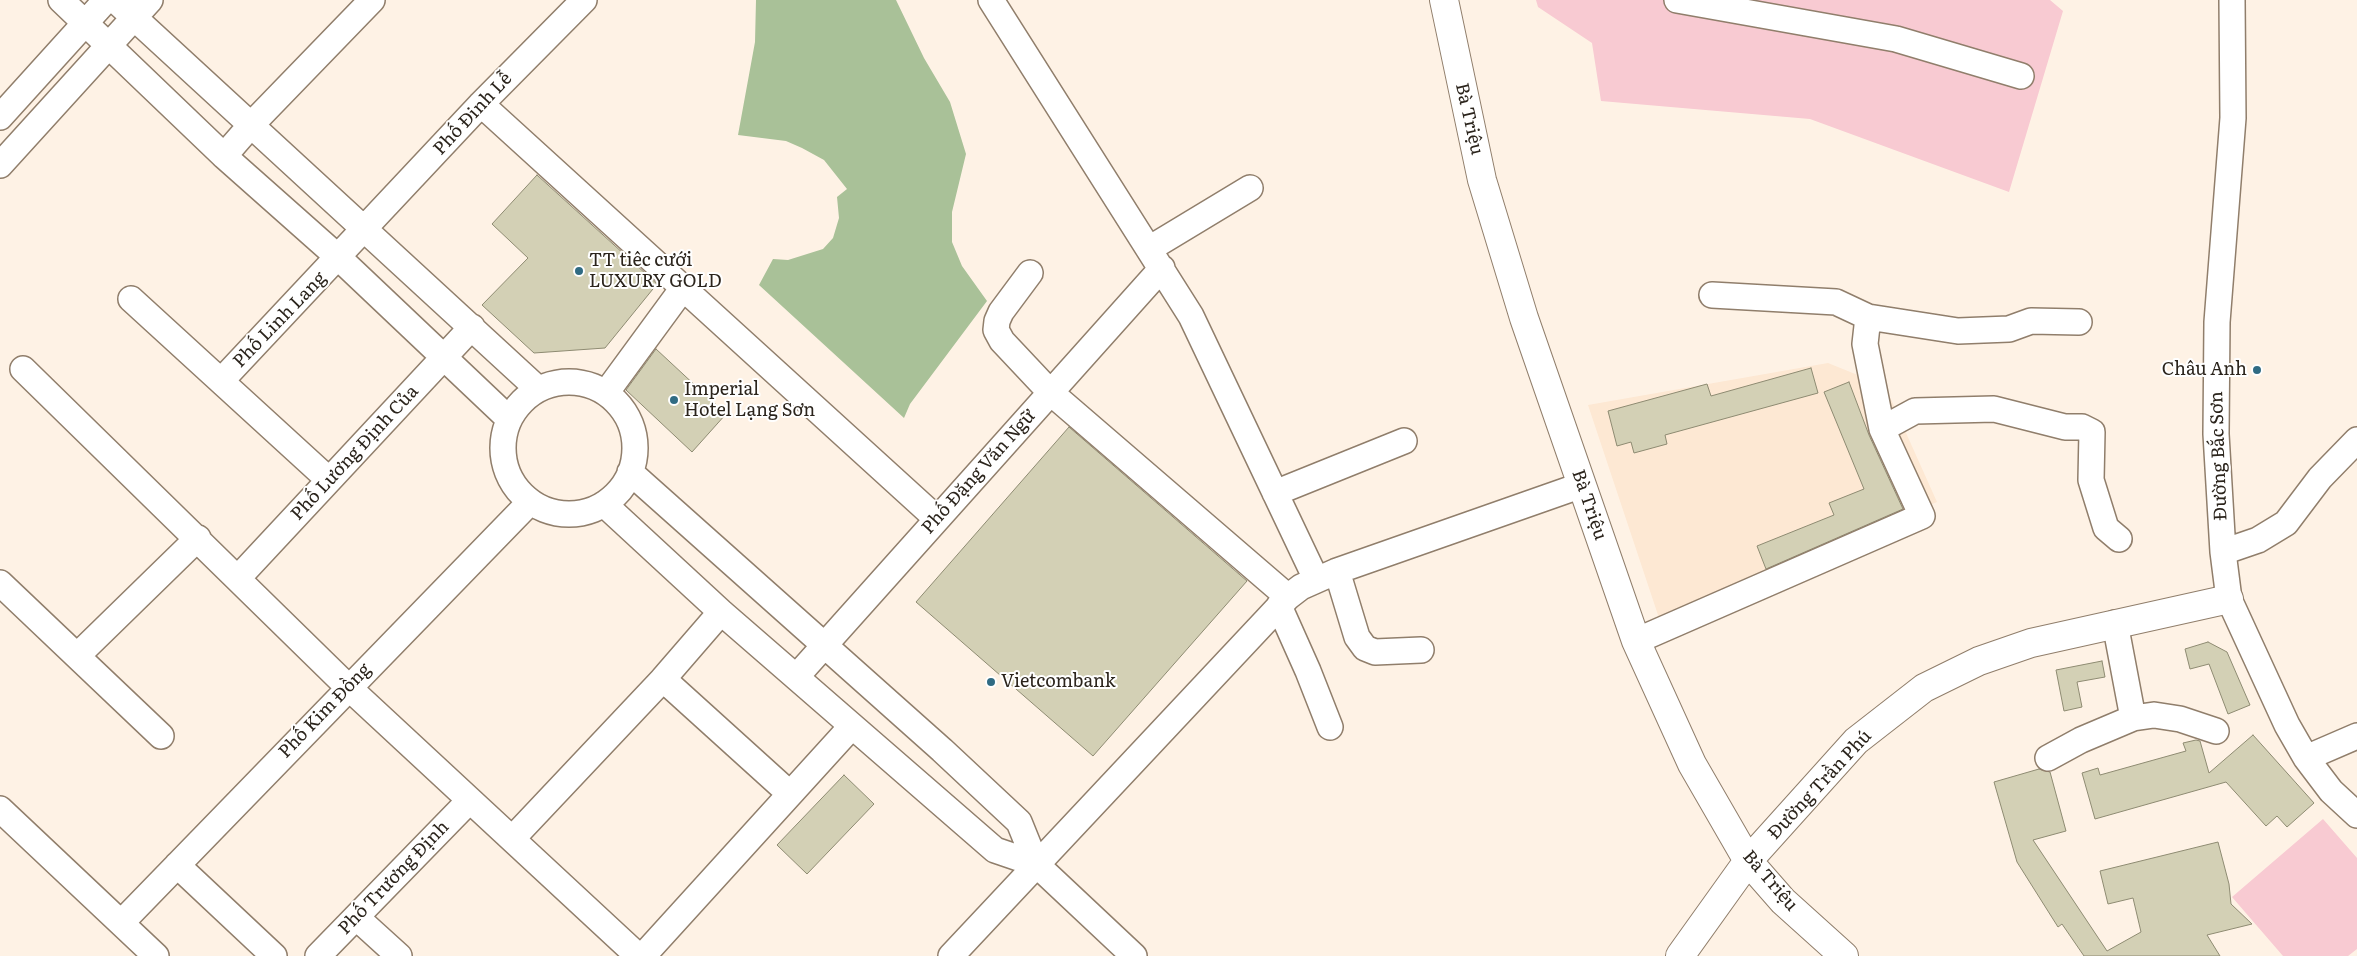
<!DOCTYPE html>
<html>
<head>
<meta charset="utf-8">
<style>
	body { margin:0 }
	canvas { display:block; background:#fef2e5 }
</style>
</head>
<body>
<canvas width="2357" height="956"></canvas>
<script>
const ctx = document.querySelector('canvas').getContext('2d');
ctx.lineJoin = 'round';
function fillPath(path, color) { ctx.fillStyle = color; ctx.fill(path, 'evenodd'); }
const toPath = rows => new Path2D(rows.map(r => 'M' + r).join(''));
function stroke(path, color, width, dash) { ctx.strokeStyle = color; ctx.lineWidth = width; ctx.lineCap = dash ? 'butt' : 'round'; ctx.setLineDash(dash || []); ctx.stroke(path); }
function drawText(font, color, halo, rows, align = 'center') {
  ctx.font = font + ' Literata,serif'; ctx.lineWidth = 4; ctx.setLineDash([]); ctx.textBaseline = 'middle'; ctx.strokeStyle = halo; ctx.fillStyle = color; for (const [text, x, y, turn = 0] of rows) {
    ctx.save(); ctx.translate(x, y); ctx.rotate((+turn || 0) * Math.PI / 180); ctx.textAlign = isNaN(turn) ? turn : align; if (halo) ctx.strokeText(text, 0, 0); ctx.fillText(text, 0, 0); ctx.restore();
  }
}
fillPath(toPath([
	[1828,363,1885,386,1937,502,1659,618,1588,405]
]), '#fde8d3');
fillPath(toPath([
	[1536,0,2050,0,2063,11,2009,192,1810,119,1601,101,1592,43,1538,7],
	[2323,819,2357,858,2357,949,2348,956,2283,956,2232,897]
]), '#f8cad2');
fillPath(toPath([
	[756,0,896,0,924,58,950,102,966,154,952,212,952,242,962,266,987,301,910,404,904,418,759,285,773,259,788,260,823,249,833,238,839,218,837,197,847,189,824,160,802,148,786,141,738,135,755,42]
]), '#a9c198');
const building = toPath([
	[537,175,657,284,605,348,534,353,482,305,528,258,492,224,537,175],
	[656,349,726,414,692,452,626,390,656,349],
	[1811,368,1818,393,1665,435,1667,444,1634,453,1631,442,1617,446,1608,411,1707,384,1711,396,1811,368],
	[1849,382,1869,435,1903,509,1766,569,1757,546,1834,515,1829,503,1864,489,1824,392,1849,382],
	[1069,427,1247,581,1093,756,916,602,1069,427],
	[2208,642,2227,652,2250,705,2228,714,2209,664,2190,669,2185,649,2208,642],
	[2102,661,2105,677,2077,682,2082,707,2064,711,2056,670,2102,661],
	[2253,735,2314,803,2287,827,2277,816,2266,826,2226,782,2095,819,2082,773,2098,768,2100,775,2186,751,2183,743,2196,740,2200,741,2209,773,2253,735],
	[2039,769,2050,772,2066,831,2033,840,2107,951,2141,932,2133,898,2108,904,2100,871,2218,842,2229,884,2231,904,2252,924,2207,935,2220,956,2084,956,2062,924,2058,927,2017,862,1994,782,2039,769],
	[844,775,874,804,807,874,777,845,844,775]
]);
fillPath(building, '#d3d0b5');
stroke(building, '#8e8b72', 1);
const minor = toPath([
	[61,0,224,156,339,258,509,419],
	[115,0,538,389],
	[991,0,1191,316,1316,579],
	[1677,0,1896,39,2021,76],
	[2232,0,2233,118,2217,322,2216,434,2223,552,2229,599,2287,725,2306,758,2331,791,2357,815],
	[481,104,937,519],
	[0,117,106,0],
	[224,156,251,125,372,0],
	[0,165,150,0],
	[1149,249,1250,188],
	[1030,273,1001,312,997,321,996,330,1002,341,1050,392,1288,597],
	[1712,295,1836,302,1868,317,1958,331,2009,329,2031,321,2079,322],
	[131,299,329,480],
	[1868,317,1865,344,1882,429],
	[23,369,348,687,638,956],
	[221,381,481,104,584,0],
	'503 448a66 66 0 1 1 132 0a66 66 0 1 1-132 0Z',
	[606,393,683,288],
	[630,472,942,750,1019,822,1036,864],
	[1275,493,1404,441],
	[604,504,721,612,995,850,1036,864,1134,956],
	[2223,552,2258,540,2286,523,2320,478,2357,440],
	[1337,571,1357,637,1365,648,1375,652,1421,650],
	[238,578,472,327],
	[0,583,161,736],
	[1279,606,1308,671,1330,727],
	[2115,623,2133,718,2154,715,2180,719,2216,731],
	[1636,641,1922,516,1882,429,1915,411,1994,409,2065,427,2082,427,2092,432,2091,480,2106,528,2119,539],
	[77,656,198,538],
	[797,676,1162,268],
	[663,679,789,793],
	[2048,758,2081,740,2133,718],
	[2306,758,2357,736],
	[0,809,156,956],
	[512,839,663,679,721,612],
	[177,865,274,956],
	[356,917,399,956],
	[121,923,530,502],
	[318,956,469,801],
	[643,956,852,726],
	[951,956,1288,597,1301,587,1337,571,1582,485]
]);
const major = toPath([
	[1444,0,1482,180,1524,318,1636,641,1692,764,1748,861,1783,901,1844,956],
	[1680,956,1748,861,1856,741,1924,688,1979,661,2031,643,2229,599]
]);
stroke(minor, '#907e6b', 28);
stroke(major, '#907e6b', 30);
stroke(minor, '#fff', 25);
stroke(major, '#fff', 28);
for (const [x, y, r, color] of [
	[579,271,5,"#306b83"],
	[2257,370,5,"#306b83"],
	[674,400,5,"#306b83"],
	[991,682,5,"#306b83"]
]) { const dot = new Path2D(); dot.arc(x, y, r, 0, 2 * Math.PI); ctx.fillStyle = color; ctx.fill(dot); stroke(dot, '#fff', 2); }
drawText('18px', '#2b241c', '#fff', [
	["Phố Đinh Lễ",473,114,-47],
	["Bà Triệu",1469,119,77],
	["Phố Linh Lang",280,320,-46],
	["Phố Lương Định Của",355,453,-47],
	["Đường Bắc Sơn",2219,456,-92],
	["Phố Đặng Văn Ngữ",979,472,-48],
	["Bà Triệu",1589,505,71],
	["Phố Kim Đồng",325,711,-46],
	["Đường Trần Phú",1820,785,-47],
	["Phố Trương Định",394,878,-46],
	["Bà Triệu",1770,881,49]
]);
drawText('18px', '#2b241c', '#fff', [
	["TT tiêc cưới",589,261],
	["LUXURY GOLD",589,282],
	["Châu Anh",2247,370,"right"],
	["Imperial",684,390],
	["Hotel Lạng Sơn",684,411],
	["Vietcombank",1001,682]
], 'left');
</script>
</body>
</html>
